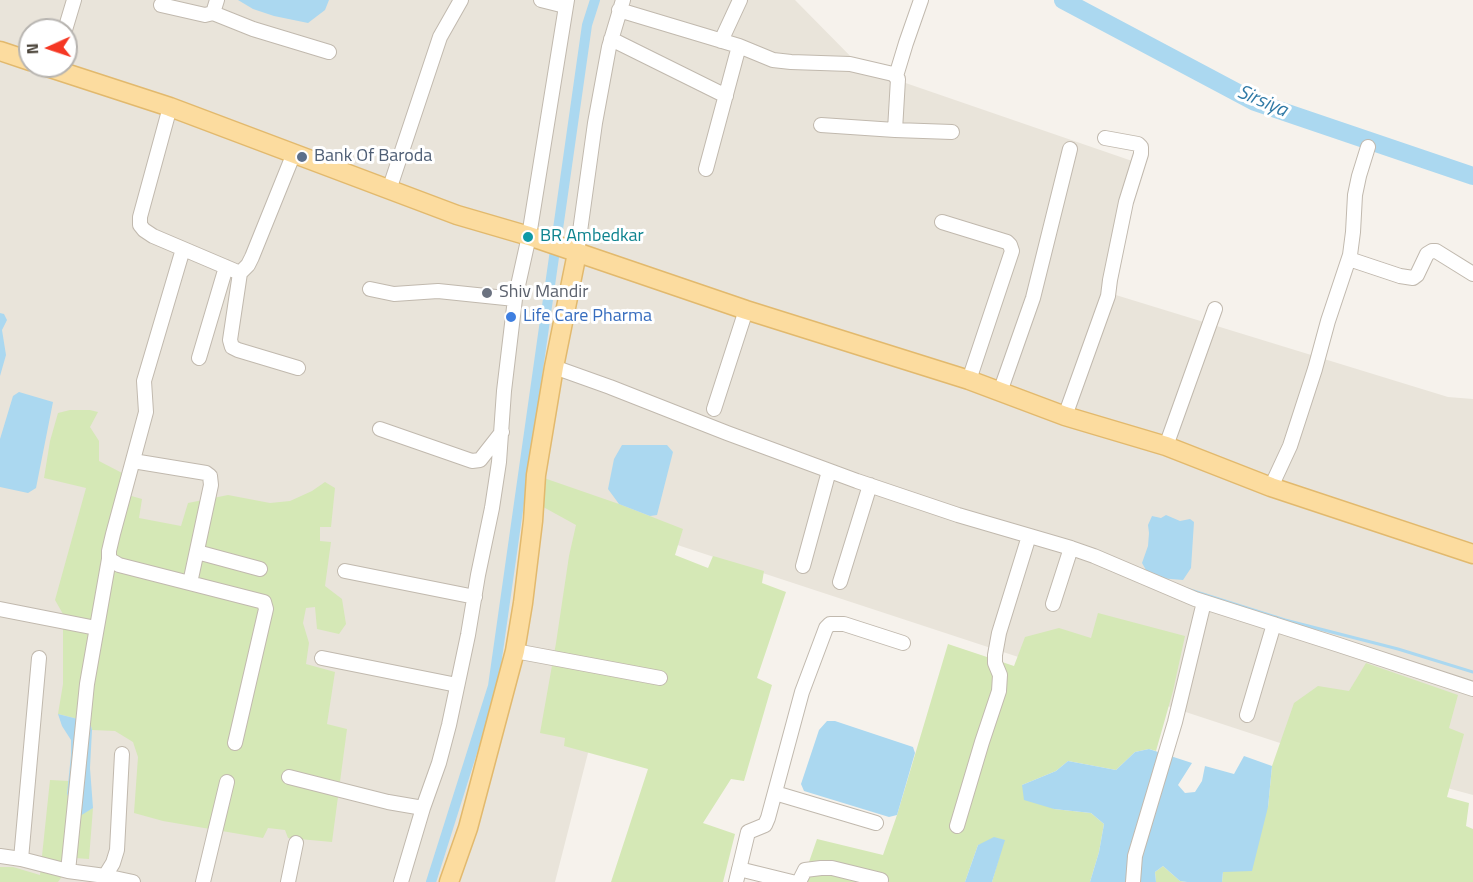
<!DOCTYPE html>
<html>
<head>
<meta charset="utf-8">
<style>
	body { margin:0 }
	#map { position:relative; width:1473px; height:882px; overflow:hidden; background:#f6f2ec; font-family:"Titillium Web",sans-serif }
	canvas { display:block }
	.north { position:absolute; left:18px; top:18px; width:60px; height:60px; box-sizing:border-box; background:#fff; border:2px solid #b7b4b0; border-radius:50%; rotate:267deg; font-size:16px; font-weight:700; line-height:24px; text-align:center; color:#4a4339 }
	.north::after { content:''; display:block; margin:auto; width:21px; height:27px; background:#f53723; clip-path:polygon(50% 0,100% 100%,50% 72%,0 100%) }
</style>
</head>
<body>
<div id="map">
<canvas width="1473" height="882"></canvas>
<div class="north">N</div>
</div>
<script>
const ctx = document.querySelector('canvas').getContext('2d');
ctx.lineJoin = 'round';
function fillPath(path, color) { ctx.fillStyle = color; ctx.fill(path, 'evenodd'); }
const toPath = rows => new Path2D(rows.map(r => 'M' + r).join(''));
function stroke(path, color, width, dash) { ctx.strokeStyle = color; ctx.lineWidth = width; ctx.lineCap = dash ? 'butt' : 'round'; ctx.setLineDash(dash || []); ctx.stroke(path); }
function drawText(font, color, halo, rows, align = 'center') {
  ctx.font = font + ' "Titillium Web",sans-serif'; ctx.lineWidth = 6; ctx.setLineDash([]); ctx.textBaseline = 'middle'; ctx.strokeStyle = halo; ctx.fillStyle = color; for (const [text, x, y, turn = 0] of rows) {
    ctx.save(); ctx.translate(x, y); ctx.rotate((+turn || 0) * Math.PI / 180); ctx.textAlign = isNaN(turn) ? turn : align; if (halo) ctx.strokeText(text, 0, 0); ctx.fillText(text, 0, 0); ctx.restore();
  }
}
fillPath(toPath([
	[0,0,795,0,862,68,1138,163,1106,292,1448,397,1473,399,1473,795,1280,743,644,534,555,882,0,882],
	[30,30,66,30,66,66,30,66]
]), '#e9e4da');
fillPath(toPath([
	[70,410,90,410,98,412,90,427,99,441,99,461,124,474,121,493,142,499,139,518,181,526,188,503,228,495,270,503,290,501,312,491,325,482,335,488,331,527,320,527,320,541,331,542,325,586,342,599,346,624,339,634,317,629,315,607,306,608,303,623,309,643,306,664,335,672,327,724,347,729,332,842,288,838,285,830,268,828,263,838,163,821,134,813,138,757,133,742,115,731,92,730,90,722,58,714,63,684,63,614,55,600,86,488,44,478,50,441,58,413],
	[541,477,619,504,683,529,675,555,708,568,713,556,764,571,762,583,786,592,757,678,772,685,744,781,731,779,703,823,735,834,723,882,611,882,648,769,564,746,565,738,540,733,556,643,569,556,576,525,536,503],
	[1098,613,1185,636,1173,691,1156,751,1149,749,1135,752,1116,770,1068,761,1056,771,1022,785,1054,809,1091,813,1104,824,1099,852,1090,882,992,882,1004,840,978,845,965,882,802,882,817,839,883,855,897,815,948,644,1014,666,1025,637,1059,628,1091,638],
	[1366,663,1458,695,1449,728,1464,734,1447,797,1469,803,1466,826,1473,829,1473,882,1222,882,1223,872,1268,807,1272,766,1294,703,1318,686,1349,691],
	[50,780,69,781,67,794,80,815,93,808,89,859,75,858,58,882,0,882,0,867,13,867,40,875],
	[1163,866,1180,881,1187,882,1156,882,1155,872]
]), '#d5e8b6');
fillPath(toPath([
	[238,0,329,0,325,10,308,23,274,16,253,9],
	[0,313,4,314,7,320,2,330,6,355,0,376],
	[19,392,53,402,36,488,28,493,0,487,0,439,13,396],
	[622,445,667,445,673,452,657,515,650,516,619,504,608,489,614,459],
	[1166,515,1180,521,1190,519,1194,522,1191,568,1183,580,1159,578,1146,570,1142,563,1148,546,1149,533,1148,525,1152,516,1161,518],
	[58,714,90,722,92,730,90,768,93,808,80,816,67,794,71,755,71,740,62,726],
	[827,721,835,721,913,747,915,753,897,815,889,817,804,791,801,784,819,730],
	[1149,749,1192,763,1178,785,1185,793,1195,792,1202,781,1205,766,1234,774,1244,756,1272,766,1268,807,1252,871,1223,872,1222,882,1187,882,1180,881,1163,866,1155,872,1156,882,1090,882,1099,852,1104,824,1091,813,1054,809,1024,800,1022,785,1056,771,1068,761,1116,770,1135,752],
	[994,837,1005,840,992,882,965,882,978,845]
]), '#abd8f0');
stroke(toPath([
	[1187,589,1285,620,1398,649,1473,672]
]), '#abd8f0', 3);
stroke(toPath([
	[431,882,493,686,587,25,595,0]
]), '#abd8f0', 10);
stroke(toPath([
	[1063,0,1255,102,1473,176]
]), '#abd8f0', 18);
const minor = toPath([
	[541,0,565,6],
	[161,5,205,15,213,13,217,0],
	[619,10,739,46,773,60,791,62,850,64,893,74,898,79,895,130],
	[213,13,253,29,329,52],
	[65,30,74,0],
	[611,39,726,96],
	[721,41,740,0],
	[896,76,906,43,921,0],
	[170,107,140,217,140,225,144,230,153,236,240,273],
	[821,125,895,130,952,132],
	[294,153,252,257,248,265,240,273,230,340,232,347,238,350,298,368],
	[706,169,739,46],
	[389,190,440,37,461,0],
	[942,222,1007,242,1010,245,1012,251,969,380],
	[183,249,144,381,146,412,113,534,109,551,109,559,119,565,264,602,266,609,235,743],
	[577,253,595,123,609,47,623,0],
	[1349,259,1400,276,1413,278,1417,275,1427,254,1432,251,1436,251,1473,274],
	[370,289,394,294,438,291,515,299],
	[199,358,226,267],
	[554,367,610,387,727,433,857,481,958,515,1071,548,1094,556,1195,599,1339,645,1473,689],
	[1000,392,1033,298,1070,149],
	[714,409,746,310],
	[1065,416,1108,296,1110,280,1126,202,1141,154,1141,147,1138,144,1105,138],
	[380,429,472,461,480,460,502,432],
	[1166,446,1215,309],
	[133,461,206,473,210,476,211,485,190,583],
	[1271,487,1290,446,1315,369,1328,321,1350,255,1353,232,1355,195,1359,176,1368,147],
	[197,552,260,569],
	[803,566,829,471],
	[345,571,475,597],
	[840,582,870,485],
	[1053,604,1071,548],
	[0,609,96,628],
	[515,651,660,678],
	[322,658,457,685],
	[1247,715,1274,624],
	[289,777,388,802,423,808],
	[775,793,876,823],
	[957,826,982,742,999,691,1000,675,995,663,995,655,999,633,1029,536],
	[0,856,21,859,68,871,105,876,133,882],
	[21,859,39,658],
	[739,869,792,882],
	[68,871,87,684,109,559],
	[103,882,105,876,113,863,117,850,122,754],
	[203,882,227,782],
	[288,882,296,843],
	[401,882,423,808,439,763,449,725,468,635,478,575,492,508,499,462,504,391,515,299,529,236,567,0],
	[736,882,748,832,765,825,768,818,802,692,826,628,830,624,844,624,903,643],
	[797,882,800,880,805,870,821,868,832,868,881,880],
	[1133,882,1135,856,1175,722,1204,602]
]);
const major = toPath([
	[0,51,30,61],
	[44,66,170,107,457,215,529,236,746,310,969,380,1065,416,1166,446,1271,487,1473,554],
	[449,882,468,828,515,651,523,603,533,521,536,475,554,367,577,253]
]);
stroke(minor, '#c1b9ae', 16);
stroke(major, '#e2b96d', 21);
stroke(minor, '#fff', 14);
stroke(major, '#fcdc9f', 18);
for (const [x, y, r, color] of [
	[302,157,6,"#5c6f8a"],
	[528,237,6,"#0f9aa8"],
	[487,293,6,"#6b7280"],
	[511,317,6,"#3f7fe0"]
]) { const dot = new Path2D(); dot.arc(x, y, r, 0, 2 * Math.PI); ctx.fillStyle = color; ctx.fill(dot); stroke(dot, '#fff', 2); }
drawText('18px', '#4e5e75', '#fff', [
	["Bank Of Baroda",314,157]
], 'left');
drawText('18px', '#0d838f', '#fff', [
	["BR Ambedkar",540,237]
], 'left');
drawText('18px', '#5b616d', '#fff', [
	["Shiv Mandir",499,293]
], 'left');
drawText('18px', '#366cbe', '#fff', [
	["Life Care Pharma",523,317]
], 'left');
drawText('italic 20px', '#307aa6', '#fff', [
	["Sirsiya",1262,102,23]
]);
</script>
</body>
</html>
